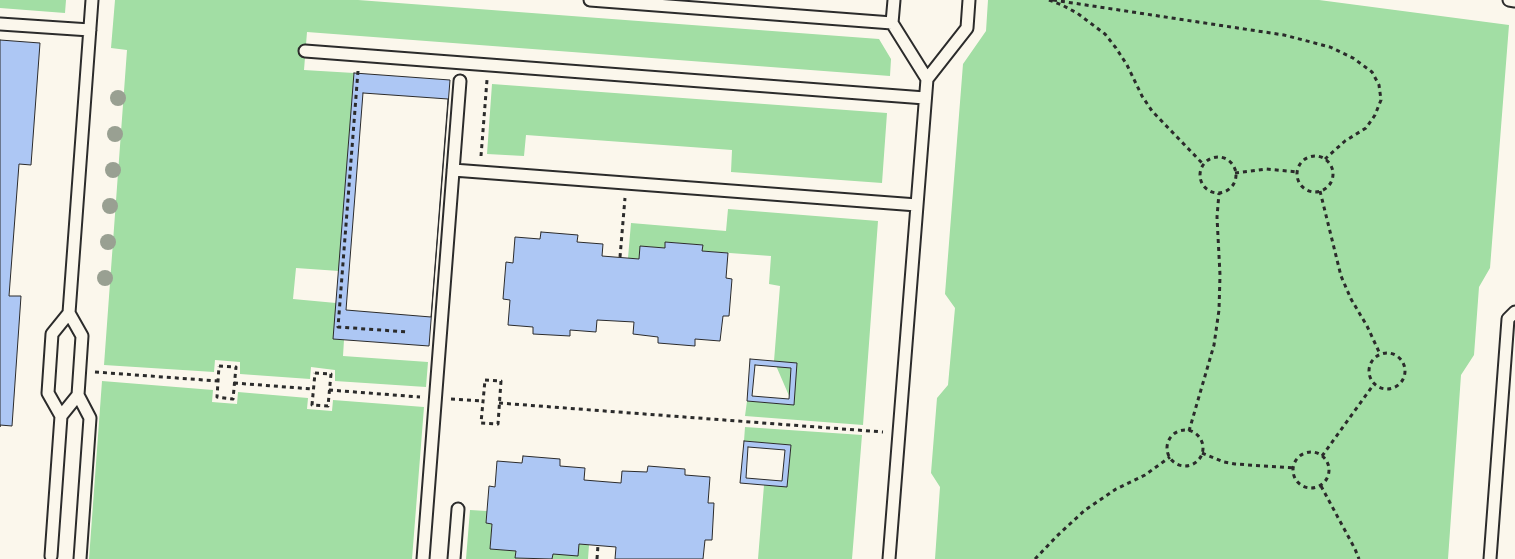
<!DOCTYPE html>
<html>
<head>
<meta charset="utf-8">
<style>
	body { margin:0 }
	canvas { display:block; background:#fbf7ec }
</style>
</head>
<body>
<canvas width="1515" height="559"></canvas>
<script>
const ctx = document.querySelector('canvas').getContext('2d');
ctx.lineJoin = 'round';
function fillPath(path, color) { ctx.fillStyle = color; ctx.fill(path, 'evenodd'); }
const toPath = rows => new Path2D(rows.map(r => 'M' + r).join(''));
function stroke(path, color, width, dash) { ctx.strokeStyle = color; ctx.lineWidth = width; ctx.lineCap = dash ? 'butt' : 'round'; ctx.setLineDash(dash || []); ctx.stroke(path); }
fillPath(toPath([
	[0,0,66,0,65,13,0,8],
	[115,0,358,0,879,39,891,59,890,76,307,32,304,70,354,73,339,271,296,268,293,299,336,303,344,340,343,356,428,362,426,387,335,381,335,370,311,367,310,379,240,374,240,362,215,360,214,372,104,365,127,50,111,48],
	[988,0,1319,0,1509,25,1490,268,1479,287,1474,355,1461,375,1448,559,935,559,940,487,931,473,937,398,948,385,955,308,945,294,963,64,986,31],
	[492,84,887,113,882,183,731,172,732,150,526,135,524,156,487,154],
	[728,209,878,221,863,425,745,416,747,401,793,405,774,361,780,286,769,284,771,256,702,251,702,245,666,242,665,248,640,246,639,259,628,258,631,223,726,231],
	[102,381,213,390,212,402,237,404,238,392,308,398,307,409,332,411,333,400,424,407,412,559,89,559],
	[745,427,862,435,852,559,758,559,764,485,787,486,791,445,744,441],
	[470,510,487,511,486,523,492,524,490,549,516,551,515,558,533,559,466,559],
	[579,544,589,545,588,559,552,559,553,554]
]), '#a2dea4');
const building = toPath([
	[0,40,40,43,31,165,19,164,9,296,21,296,12,426,0,425,0,427,0,40],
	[354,73,450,80,429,346,333,339,354,73],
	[363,93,448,99,431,317,346,310,363,93],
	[541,232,578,235,577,242,603,244,602,256,639,259,640,246,665,248,665,242,703,245,702,251,728,253,726,278,732,279,729,316,723,316,720,341,695,339,695,346,658,343,658,337,633,334,634,322,597,320,596,332,570,330,570,336,533,334,533,327,508,325,510,300,503,299,506,262,513,263,515,237,540,239,541,232],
	[750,359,797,363,794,405,747,401,750,359],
	[755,365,791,368,789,399,752,396,755,365],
	[744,441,791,445,787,487,740,483,744,441],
	[748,447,785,450,782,481,746,478,748,447],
	[523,456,560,459,560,466,585,468,584,480,621,483,622,471,647,472,648,466,685,469,685,475,710,477,708,503,714,503,712,540,705,540,703,559,615,559,616,547,579,544,578,556,553,554,552,559,515,558,516,551,490,549,492,524,486,523,489,486,495,487,497,461,522,463,523,456]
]);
fillPath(building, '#adc7f4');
stroke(building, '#2b2b2b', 1);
const service = toPath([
	[590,0,892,23],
	[894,0,892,23,927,79],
	[1509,0,1515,1],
	[0,24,90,30],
	[305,51,925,98],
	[453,170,917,205],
	[69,313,82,336,78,395,61,416,48,393,52,334,69,313,92,0],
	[78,395,90,418,80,559],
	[51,556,61,416],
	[423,559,460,81],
	[454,559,458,509],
	[889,559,927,79,967,28,969,0],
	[1490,559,1508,319,1515,312]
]);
stroke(service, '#2b2b2b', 15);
stroke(toPath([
	[1049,0,1062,5,1077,13,1105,34,1116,48,1127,65,1142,96,1152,111,1203,164],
	[1053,0,1284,35,1330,47,1353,58,1372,72,1379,85,1381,100,1375,115,1366,128,1345,141,1325,159],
	[358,71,338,327,408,332],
	[481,156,487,80],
	'1297 174a18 18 0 1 1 36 0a18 18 0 1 1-36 0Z',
	'1200 175a18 18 0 1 1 36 0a18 18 0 1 1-36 0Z',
	[1235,173,1266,169,1298,172],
	[1320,191,1341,276,1351,299,1367,326,1380,354],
	[620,257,625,198],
	'1369 371a18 18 0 1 1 36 0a18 18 0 1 1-36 0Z',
	[219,366,236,367,233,399,217,397,219,366],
	[95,372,218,381],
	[315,373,331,374,328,406,312,405,315,373],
	[485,380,501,381,498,424,481,423,485,380],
	[234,383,313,389],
	[329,390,420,397],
	[451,399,483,401],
	[499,403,883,432],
	'1167 448a18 18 0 1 1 36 0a18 18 0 1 1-36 0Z',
	[1189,431,1214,345,1219,310,1220,275,1217,217,1219,193],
	'1293 470a18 18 0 1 1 36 0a18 18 0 1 1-36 0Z',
	[1202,453,1224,462,1235,464,1294,468],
	[1322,456,1374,384],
	[1321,486,1355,549,1359,559],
	[597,559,598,545],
	[1035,559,1057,536,1085,510,1116,489,1145,475,1170,457]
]), '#2b2b2b', 3, [4, 4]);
stroke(service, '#fbf7ec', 11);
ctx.fillStyle = '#99a092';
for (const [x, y] of [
	[118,98],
	[115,134],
	[113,170],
	[110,206],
	[108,242],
	[105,278]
]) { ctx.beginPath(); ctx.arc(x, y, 8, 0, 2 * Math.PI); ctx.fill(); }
</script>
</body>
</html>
